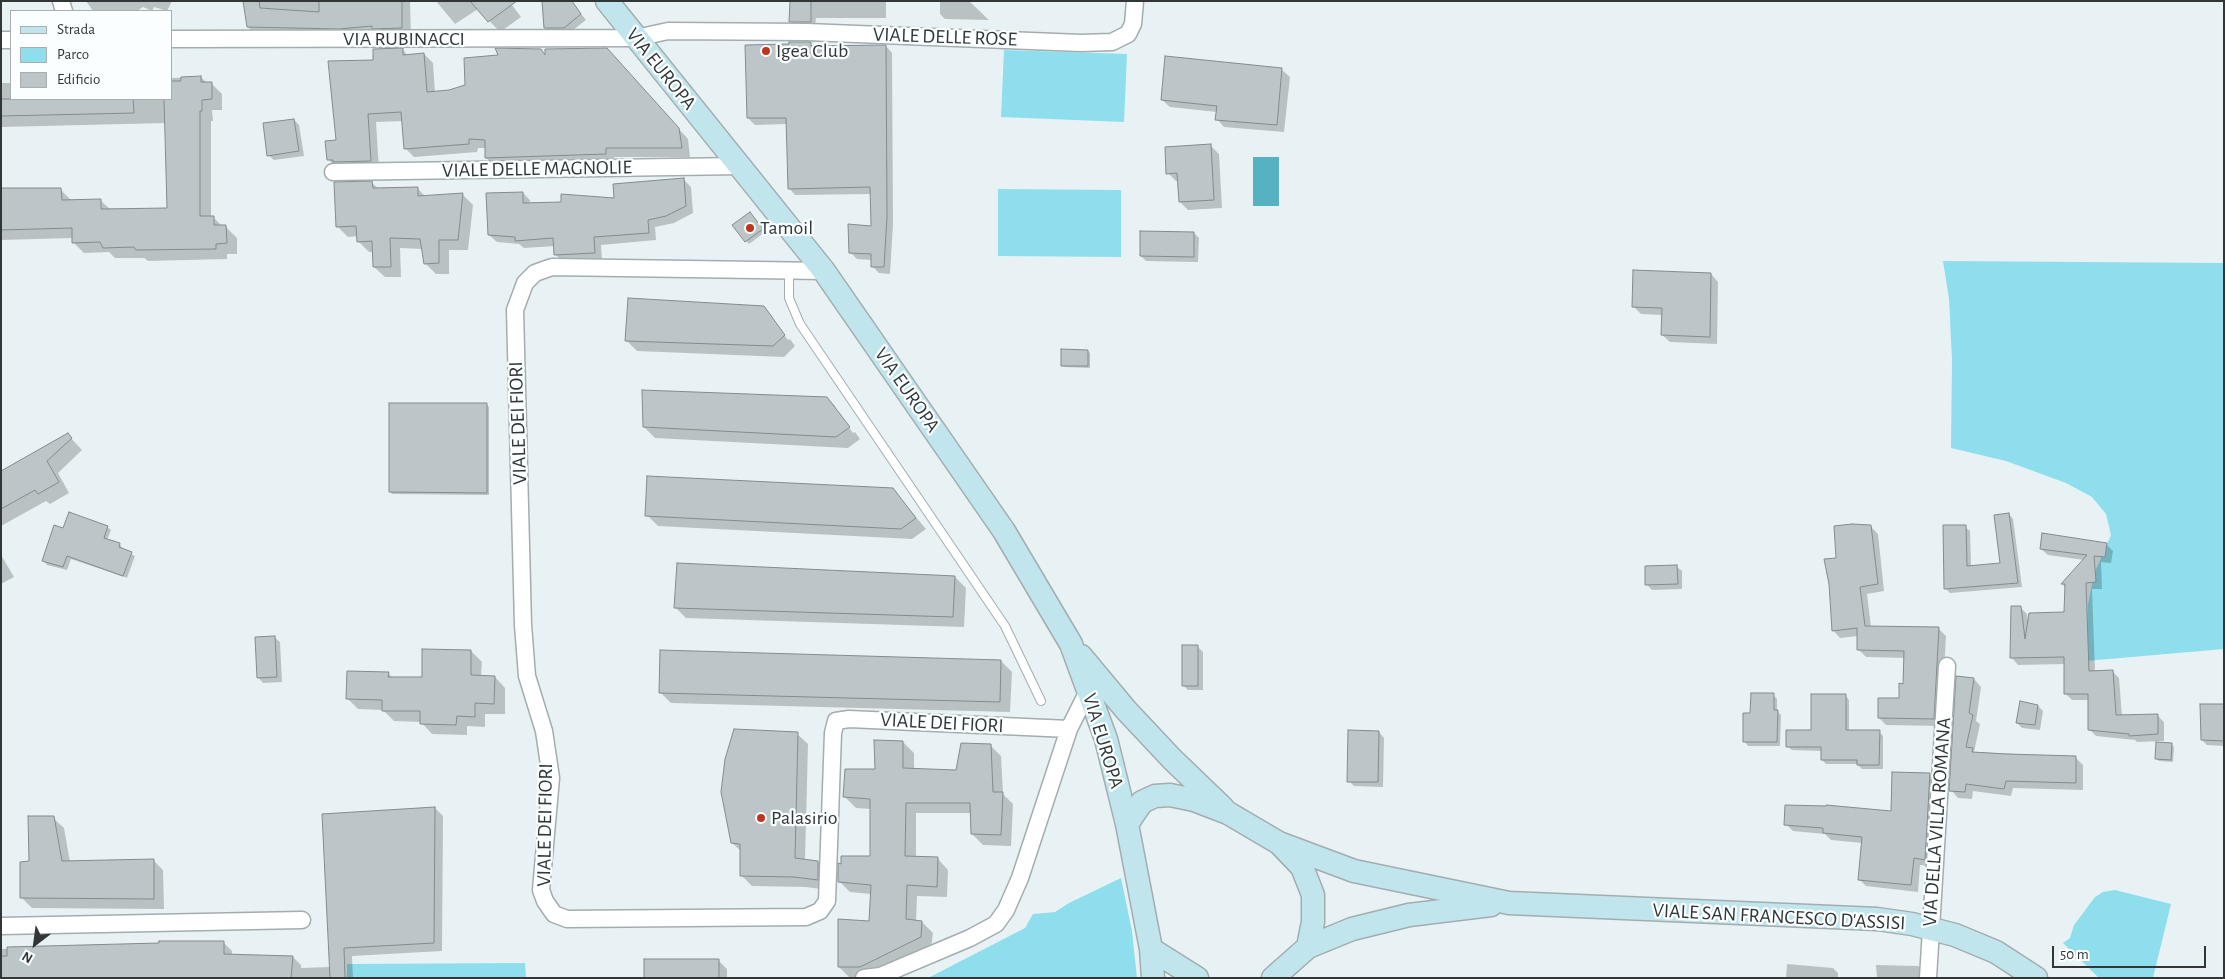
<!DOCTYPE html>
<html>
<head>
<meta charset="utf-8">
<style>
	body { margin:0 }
	#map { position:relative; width:2225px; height:979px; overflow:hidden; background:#e8f2f4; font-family:"Alegreya Sans",sans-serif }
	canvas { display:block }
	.frame { position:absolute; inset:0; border:2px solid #323637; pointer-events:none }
	.legend { position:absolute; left:10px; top:10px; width:162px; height:90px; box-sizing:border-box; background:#fafeff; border:1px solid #aaaeaf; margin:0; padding:6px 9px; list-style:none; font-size:15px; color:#323637 }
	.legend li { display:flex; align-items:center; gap:10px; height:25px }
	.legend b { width:25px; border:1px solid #aaaeaf }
	.north { position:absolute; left:10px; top:919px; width:50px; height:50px; -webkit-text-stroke:4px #fafeff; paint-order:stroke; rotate:210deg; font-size:14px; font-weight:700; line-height:20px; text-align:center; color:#323637 }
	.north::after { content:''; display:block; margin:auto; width:18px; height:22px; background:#323637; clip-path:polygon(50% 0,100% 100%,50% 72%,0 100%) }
	.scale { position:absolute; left:2052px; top:946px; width:154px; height:22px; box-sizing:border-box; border:2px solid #323637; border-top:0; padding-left:6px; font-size:15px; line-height:18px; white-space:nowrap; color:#323637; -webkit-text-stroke:4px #fafeff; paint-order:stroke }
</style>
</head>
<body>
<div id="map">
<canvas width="2225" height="979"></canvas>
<div class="frame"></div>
<ul class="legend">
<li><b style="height:6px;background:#c1e5ec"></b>Strada</li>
<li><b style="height:14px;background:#8fdeee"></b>Parco</li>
<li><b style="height:14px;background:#bcc6c8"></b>Edificio</li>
</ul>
<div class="north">N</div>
<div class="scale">50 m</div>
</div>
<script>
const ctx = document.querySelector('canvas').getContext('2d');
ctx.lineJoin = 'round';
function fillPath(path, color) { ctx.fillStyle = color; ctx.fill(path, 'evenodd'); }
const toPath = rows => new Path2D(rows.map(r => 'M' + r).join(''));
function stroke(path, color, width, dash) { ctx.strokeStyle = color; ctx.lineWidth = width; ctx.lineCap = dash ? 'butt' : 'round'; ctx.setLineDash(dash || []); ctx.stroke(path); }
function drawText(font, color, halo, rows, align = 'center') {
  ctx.font = font + ' "Alegreya Sans",sans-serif'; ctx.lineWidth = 4.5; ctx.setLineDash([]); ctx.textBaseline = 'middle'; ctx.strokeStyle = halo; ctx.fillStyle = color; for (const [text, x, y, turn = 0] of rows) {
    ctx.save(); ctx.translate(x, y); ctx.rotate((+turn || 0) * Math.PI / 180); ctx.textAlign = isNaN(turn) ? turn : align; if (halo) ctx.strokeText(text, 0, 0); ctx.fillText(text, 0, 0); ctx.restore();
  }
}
fillPath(toPath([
	[1004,50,1127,54,1124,122,1001,117],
	[998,189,1121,190,1121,257,998,256],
	[1943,261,2224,263,2224,649,2086,661,2088,604,2094,574,2111,535,2106,514,2092,497,2066,483,2006,461,1951,448,1952,359,1949,299],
	[1121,878,1132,931,1137,978,928,978,1025,928,1033,914,1055,912,1069,903],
	[2115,890,2171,904,2153,978,2099,978,2063,943,2070,938,2074,925,2095,897,2103,892],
	[525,963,526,978,347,978,347,964]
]), '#8fdeee');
fillPath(toPath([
	[1253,157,1279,157,1279,206,1253,206]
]), '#56b1c2');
fillPath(toPath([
	[86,1,172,1,167,11,154,7,152,11,143,7,137,11,93,11],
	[244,1,410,1,411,37,257,36,248,27],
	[436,1,509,1,521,17,500,32,478,9,455,24],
	[571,1,586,20,569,33,550,33,545,28],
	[791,1,886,1,886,18,816,18,815,26,795,26,791,21],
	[940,1,969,1,989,20,945,19,940,14],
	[810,43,814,48,886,46,892,53,893,224,890,274,879,273,873,267,872,260,857,259,850,252,872,227,872,194,795,195,789,188,787,124,755,125,748,118],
	[403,50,408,56,424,54,433,63,435,93,449,92,467,86,540,50,546,56,616,59,688,139,690,157,614,157,614,163,495,166,486,158,486,148,478,148,477,152,414,157,405,148,403,121,376,122,379,170,337,168,328,159,374,61],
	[1167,57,1282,70,1290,77,1284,132,1224,127,1217,119,1217,112,1170,107,1162,100],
	[201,77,207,83,211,83,222,94,222,110,212,110,213,121,211,121,211,217,213,217,223,227,226,227,237,238,237,254,227,254,227,259,148,261,144,258,115,258,109,252,84,253,73,242,73,238,1,240,1,189,61,190,72,201,100,200,111,210,168,209,166,123,1,127,1,83,11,83,11,99,171,99,171,78],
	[294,120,299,125,304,156,274,160,268,155],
	[1211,146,1219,154,1222,208,1188,210,1180,202,1179,181,1176,181,1168,173],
	[683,179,691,187,693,213,674,223,655,227,656,240,601,245,602,260,563,262,555,254,555,246,524,248,519,244,497,242,489,235,523,193,530,200,530,204,616,200],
	[372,183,379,189,417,188,426,197,463,195,473,205,468,250,449,250,449,274,436,274,425,263,423,249,400,248,401,277,385,277,374,267,374,252,369,252,358,241,358,236,348,237,337,226],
	[752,216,765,232,749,244,734,225],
	[1194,233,1199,238,1198,262,1146,261,1141,256],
	[1711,274,1718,282,1717,344,1670,342,1662,335,1663,315,1641,314,1634,307],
	[763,307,772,316,770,316,788,340,790,339,795,346,784,357,637,351,626,340],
	[1088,351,1090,353,1090,368,1064,367,1062,365],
	[827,398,836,407,834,407,853,433,855,432,860,439,848,448,655,438,644,427],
	[486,404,489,407,489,495,392,494,390,492],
	[68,435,82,450,58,473,69,493,50,504,46,501,1,526,1,472],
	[892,489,926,529,912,539,658,526,647,515],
	[2009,514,2013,519,2022,587,1950,593,1946,589,1965,527,1970,531,1971,566,2001,564],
	[1870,526,1878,534,1884,591,1867,594,1871,627,1939,629,1946,636,1941,726,1886,725,1879,718,1900,700,1905,685,1905,658,1866,657,1858,649,1858,636,1840,638,1833,630,1837,559],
	[107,527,111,530,107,540,120,544,123,550,135,556,127,578,71,559,67,570,47,565,44,561,64,530],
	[2106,544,2113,551,2111,563,2101,562,2102,589,2092,589,2095,672,2112,671,2119,678,2122,716,2157,715,2164,722,2164,741,2137,742,2135,740,2096,736,2089,729,2089,700,2072,700,2065,693,2065,664,2018,665,2012,658,2020,607,2027,614,2028,622,2066,613,2066,588,2062,584,2084,560,2048,555,2041,549],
	[1,555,14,577,1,584],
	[1676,566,1682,571,1682,589,1652,590,1646,584],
	[955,577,966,588,964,627,686,618,675,607],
	[274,637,280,642,282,682,263,683,258,677],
	[1198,647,1203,652,1203,690,1188,690,1183,685],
	[471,651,482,662,481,676,495,677,505,688,505,714,485,714,485,727,467,726,467,735,432,734,421,722,394,721,383,710,358,709,347,698,388,673,393,678,423,678],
	[1001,661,1012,672,1010,712,671,703,660,692],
	[1974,679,1981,687,1976,721,1980,724,1974,752,2075,757,2083,765,2083,790,2013,788,2011,796,1973,791,1972,799,1958,798,1951,790],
	[1773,695,1777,699,1777,711,1781,715,1780,746,1748,746,1745,742,1752,714],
	[1845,695,1849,700,1849,732,1879,732,1883,736,1883,769,1862,769,1857,764,1826,764,1822,760,1822,751,1792,750,1787,746,1813,732],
	[2224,705,2224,746,2207,745,2202,740],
	[2038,706,2043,711,2040,730,2022,728,2017,723],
	[1379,732,1384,738,1383,787,1354,786,1349,781],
	[797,734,808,744,805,860,818,862,829,873,828,890,806,887,752,886,741,875,741,851,732,843],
	[903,742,914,753,914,769,957,771,990,745,1001,756,1003,794,1013,804,1011,846,983,845,972,834,972,813,916,813,916,858,938,859,948,870,947,897,917,896,916,922,922,922,933,933,931,948,871,977,850,978,839,967,870,922,871,894,850,892,839,881,871,858,871,809,856,808,845,797,876,770],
	[2172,744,2174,747,2173,762,2159,761,2157,759],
	[1893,773,1930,774,1937,781,1931,866,1920,865,1918,892,1866,886,1859,879,1863,843,1831,840,1825,834,1793,831,1786,824,1892,813],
	[435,808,443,816,442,951,352,956,353,978,1,978,1,949,224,943,232,951,232,956,293,957,301,965,301,968,330,967],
	[53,818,64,828,70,862,153,860,163,870,164,909,32,908,22,898,31,863],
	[719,961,727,969,727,978,645,978],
	[1787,964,1833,968,1838,973,1838,978,1786,978],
	[1876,965,1918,966,1923,970,1923,978,1877,978]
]), '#0003');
const building = toPath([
	[243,1,259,1,260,8,319,12,319,1,402,1,402,28,372,29,372,26,339,29,247,27,243,1],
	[470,1,517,1,488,22,470,1],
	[542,1,572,1,581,14,564,28,544,28,542,1],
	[790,1,811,1,811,22,789,22,790,1],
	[789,42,811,42,811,46,886,45,887,217,884,267,871,267,871,254,849,253,848,224,871,226,870,187,788,189,786,118,747,118,745,45,789,44,789,42],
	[403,48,403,55,424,53,427,92,449,90,465,85,464,58,498,55,495,48,541,49,545,55,545,49,607,48,679,128,682,148,606,148,606,154,485,158,485,140,469,139,469,144,404,149,401,112,368,114,371,161,333,162,333,160,327,160,325,141,336,140,328,61,373,60,373,49,403,48],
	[1165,56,1282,68,1277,125,1215,120,1217,106,1161,100,1165,56],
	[201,76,201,82,212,82,212,99,202,100,202,111,200,111,200,216,214,216,214,225,226,225,227,243,216,244,216,249,136,250,134,247,103,248,100,242,72,243,72,228,1,230,1,188,61,188,62,200,101,199,101,209,167,208,164,99,171,99,171,81,181,81,181,77,201,76],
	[1,99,133,99,134,113,1,116,1,99],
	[294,119,299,151,267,156,263,123,294,119],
	[1211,144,1214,200,1179,202,1177,173,1166,174,1165,147,1211,144],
	[684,178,686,206,666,216,648,220,649,233,594,237,595,253,554,255,553,238,515,241,515,237,488,235,486,193,523,192,523,203,561,202,561,194,614,198,613,184,684,178],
	[372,181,373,188,418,187,418,196,463,193,458,240,439,240,439,263,424,264,420,239,390,238,391,267,373,267,372,241,357,242,356,226,336,227,334,182,372,181],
	[750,212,763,229,745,242,732,225,750,212],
	[1140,231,1194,232,1194,257,1140,256,1140,231],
	[1633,270,1711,273,1710,337,1661,335,1662,308,1632,307,1633,270],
	[628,298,764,306,785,335,773,346,625,341,628,298],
	[1061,349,1088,350,1088,366,1061,366,1061,349],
	[642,390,827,397,850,427,836,437,643,427,642,390],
	[389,403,487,403,487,493,389,492,389,403],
	[68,433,72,438,47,461,59,482,38,494,35,490,1,509,1,471,68,433],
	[647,476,893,488,916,518,901,529,645,516,647,476],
	[69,512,108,526,104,538,120,543,119,547,132,552,123,576,67,556,63,567,42,561,54,525,63,528,69,512],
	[2009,513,2018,583,1944,589,1943,525,1966,525,1967,566,2000,563,1994,515,2009,513],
	[1852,524,1871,525,1878,584,1860,587,1865,626,1939,627,1934,719,1878,718,1878,698,1899,698,1899,683,1903,684,1904,651,1857,650,1857,628,1832,631,1829,584,1824,559,1836,558,1834,526,1852,524],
	[2042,533,2107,543,2105,557,2094,556,2096,582,2086,583,2089,671,2113,670,2116,715,2158,714,2158,734,2129,736,2129,734,2088,730,2088,694,2064,694,2064,657,2010,658,2011,606,2021,606,2025,639,2029,613,2064,612,2065,584,2061,584,2087,555,2040,549,2042,533],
	[677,563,955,576,953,617,674,608,677,563],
	[1677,565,1678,584,1645,585,1645,566,1677,565],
	[275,636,277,677,257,678,255,637,275,636],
	[1182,645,1198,645,1198,686,1182,686,1182,645],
	[422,649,471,650,471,675,495,676,494,704,475,703,475,717,457,716,456,725,420,724,420,711,382,711,382,700,346,699,347,671,389,672,388,677,422,677,422,649],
	[660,650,1001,660,1000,702,659,693,660,650],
	[1956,676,1974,678,1969,713,1973,715,1966,747,1973,748,1972,752,2007,754,2076,756,2076,783,2006,781,2004,789,1966,784,1965,792,1949,791,1956,676],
	[1751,693,1774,693,1774,710,1778,710,1777,742,1743,742,1743,713,1750,713,1751,693],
	[1811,694,1846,694,1846,730,1880,730,1879,765,1857,765,1857,760,1821,760,1821,747,1786,747,1786,730,1811,730,1811,694],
	[2020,701,2038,705,2035,725,2016,723,2020,701],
	[2200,704,2224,704,2224,741,2201,740,2200,704],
	[734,729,798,732,795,858,818,861,818,880,794,877,740,876,740,844,731,843,721,792,725,759,734,729],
	[1348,730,1379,731,1378,782,1347,782,1348,730],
	[874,740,903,741,903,768,956,770,961,743,991,744,993,792,1003,792,1001,835,971,834,970,803,906,803,905,856,938,857,937,887,907,885,906,919,922,921,921,937,860,967,838,967,838,919,869,921,871,885,838,882,838,863,841,864,841,856,870,856,870,799,843,797,845,769,875,769,874,740],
	[2156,742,2172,743,2171,760,2155,759,2156,742],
	[1892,772,1930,773,1925,860,1914,858,1911,885,1858,880,1862,837,1823,833,1823,828,1784,825,1785,805,1826,806,1826,805,1891,811,1892,772],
	[435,807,434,943,344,948,345,978,330,978,322,814,435,807],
	[28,816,54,816,62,861,154,859,154,899,20,898,20,862,29,861,28,816],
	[159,941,224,941,224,954,293,956,291,978,1,978,1,956,7,956,7,947,159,943,159,941],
	[644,959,719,959,719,978,644,978,644,959]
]);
fillPath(building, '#bcc6c8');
stroke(building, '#828b8d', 1);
const lane = toPath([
	[789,270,789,298,800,324,1005,626,1041,701]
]);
const street = toPath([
	[61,1,64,11],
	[171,39,636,38,668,31,807,32,1081,43,1112,42,1128,34,1133,24,1135,1],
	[1,40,11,40],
	[333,172,740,166],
	[824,271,552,267,535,273,525,283,515,310,523,625,527,676,544,731,551,778,541,890,545,901,554,914,567,919,806,917,820,911,827,901,833,733,836,721,849,719,1069,729],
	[1,926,302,920],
	[864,978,880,976,970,938,996,924,1006,910,1020,878,1069,729,1088,691],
	[1928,978,1947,666]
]);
const secondary = toPath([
	[607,1,824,271,1004,531,1071,644,1106,739,1127,824],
	[1081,656,1126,710,1172,759,1223,808],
	[1279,843,1354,871,1509,903,1877,919,1912,924,1955,935,1996,952,2036,978],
	[1308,947,1352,929,1409,915,1491,905],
	[1151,949,1153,978],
	[1197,978,1151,949,1127,824,1142,802,1155,796,1170,795,1194,800,1228,813,1279,843,1302,867,1313,895,1313,922,1308,947,1273,978]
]);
stroke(lane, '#a3adaf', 10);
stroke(street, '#a3adaf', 19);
stroke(secondary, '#a3adaf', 25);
stroke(lane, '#fff', 8);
stroke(street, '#fff', 16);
stroke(secondary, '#c1e5ec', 22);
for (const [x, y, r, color] of [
	[766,51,5,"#c0351f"],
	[750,228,5,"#c0351f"],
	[761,818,5,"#c0351f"]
]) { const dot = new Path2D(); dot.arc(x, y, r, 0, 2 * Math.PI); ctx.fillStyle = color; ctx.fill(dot); stroke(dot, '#fafeff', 2); }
drawText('20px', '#323637', '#fafeff', [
	["VIALE DELLE ROSE",945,37,2],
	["VIA RUBINACCI",404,39],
	["VIA EUROPA",661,69,51],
	["VIALE DELLE MAGNOLIE",537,169,-1],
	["VIA EUROPA",907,390,55],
	["VIALE DEI FIORI",518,423,-92],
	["VIALE DEI FIORI",942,723,3],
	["VIA EUROPA",1103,741,73],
	["VIA DELLA VILLA ROMANA",1937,822,-86],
	["VIALE DEI FIORI",545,825,-89],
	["VIALE SAN FRANCESCO D'ASSISI",1779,917,3]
]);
drawText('20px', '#323637', '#fafeff', [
	["Igea Club",776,51],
	["Tamoil",760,228],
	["Palasirio",771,818]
], 'left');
</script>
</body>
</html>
